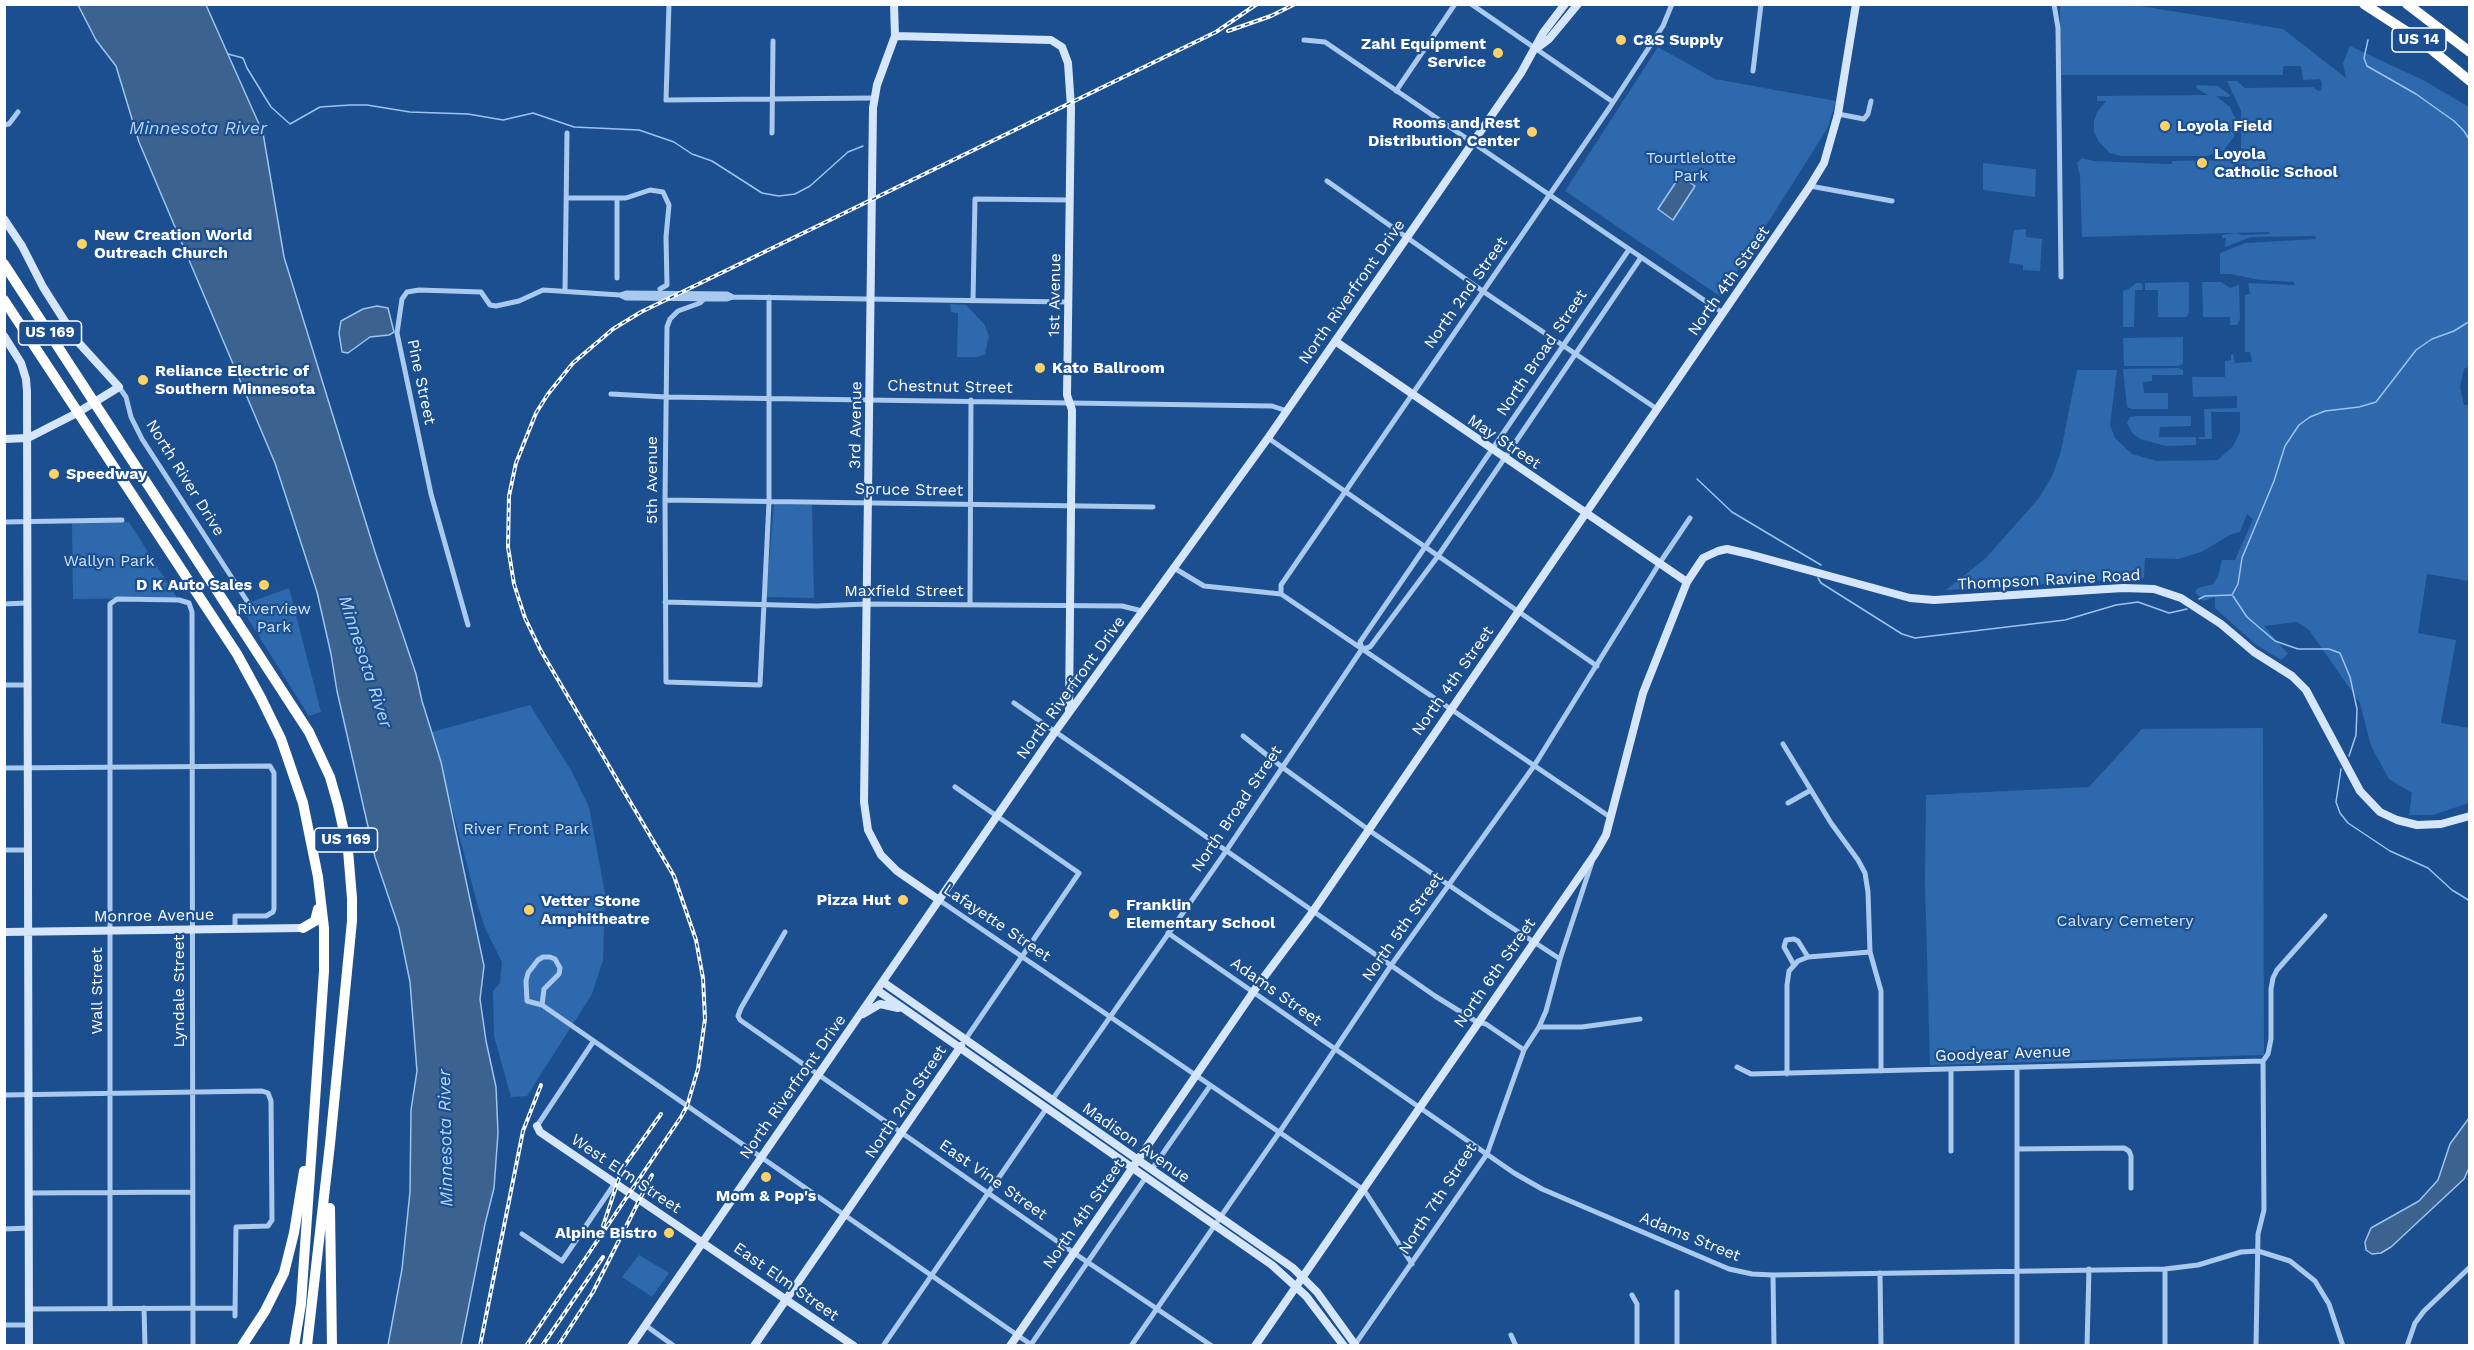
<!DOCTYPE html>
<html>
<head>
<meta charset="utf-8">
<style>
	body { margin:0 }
	#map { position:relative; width:2474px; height:1350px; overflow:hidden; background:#1b4f8f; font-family:"Work Sans",sans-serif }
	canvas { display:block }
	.frame { position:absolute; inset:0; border:6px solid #fff; pointer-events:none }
</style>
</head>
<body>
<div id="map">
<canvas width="2474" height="1350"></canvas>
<div class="frame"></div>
</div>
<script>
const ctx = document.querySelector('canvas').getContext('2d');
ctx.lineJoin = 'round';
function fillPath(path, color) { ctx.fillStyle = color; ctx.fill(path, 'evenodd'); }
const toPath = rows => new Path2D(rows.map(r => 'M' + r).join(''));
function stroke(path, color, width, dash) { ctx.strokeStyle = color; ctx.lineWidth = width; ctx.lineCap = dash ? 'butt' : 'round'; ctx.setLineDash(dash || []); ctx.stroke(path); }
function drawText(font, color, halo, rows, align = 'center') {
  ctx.font = font + ' "Work Sans",sans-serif'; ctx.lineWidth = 4.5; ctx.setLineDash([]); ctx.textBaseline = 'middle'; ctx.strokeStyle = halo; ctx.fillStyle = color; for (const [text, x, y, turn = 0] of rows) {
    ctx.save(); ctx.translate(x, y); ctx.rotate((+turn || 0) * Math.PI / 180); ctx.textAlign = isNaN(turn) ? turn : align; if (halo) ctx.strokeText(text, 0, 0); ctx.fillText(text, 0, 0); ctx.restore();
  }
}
fillPath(toPath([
	[2060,5,2134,5,2283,29,2346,78,2343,63,2350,46,2425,81,2469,107,2470,366,2464,369,2460,387,2464,405,2469,405,2469,581,2427,574,2418,633,2456,640,2441,723,2469,728,2469,803,2433,815,2409,815,2412,793,2389,779,2371,746,2360,703,2309,630,2297,622,2264,626,2288,654,2281,660,2255,644,2215,608,2215,597,2203,601,2195,592,2198,588,2213,584,2218,576,2222,560,2235,560,2253,519,2247,514,2240,532,2230,535,2201,552,2178,559,2145,558,2144,578,1946,590,1986,558,2039,498,2053,474,2061,451,2077,370,2117,370,2110,425,2115,438,2132,454,2157,461,2218,460,2233,446,2240,432,2240,412,2211,412,2212,439,2199,439,2199,437,2205,437,2204,409,2237,408,2237,396,2193,397,2192,377,2225,377,2225,361,2231,360,2231,354,2233,354,2235,363,2252,362,2250,352,2245,352,2245,295,2250,294,2248,283,2294,285,2294,282,2260,280,2231,274,2220,274,2220,253,2246,243,2316,239,2315,236,2251,237,2225,247,2226,238,2222,238,2222,235,2235,233,2243,235,2268,234,2270,232,2082,237,2080,176,2077,163,2082,158,2093,161,2167,164,2172,164,2172,161,2234,160,2241,149,2241,111,2227,81,2237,81,2245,88,2313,87,2318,91,2321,90,2322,83,2320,79,2303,80,2301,66,2283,66,2283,75,2061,75],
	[1658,47,1715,79,1836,101,1827,129,1721,297,1565,191],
	[2197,85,2218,86,2230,95,2229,97,2216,96,2230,107,2236,120,2234,137,2224,150,2208,156,2121,156,2110,153,2099,142,2094,132,2094,122,2097,112,2106,101,2097,101,2097,96,2208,95,2196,88],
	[1983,163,2036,169,2035,197,1983,190],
	[2026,229,2026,237,2042,239,2040,271,2023,270,2023,265,2009,263,2014,230],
	[2189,282,2189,313,2186,317,2158,317,2158,290,2145,290,2145,283],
	[2202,282,2221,282,2230,288,2239,285,2240,320,2237,325,2230,325,2230,317,2203,317],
	[2136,283,2142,283,2143,290,2135,290,2134,327,2123,327,2123,291,2129,289],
	[950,304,966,305,984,324,989,336,985,354,978,357,957,357,958,313,951,312],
	[2183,337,2183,364,2178,366,2124,366,2123,338],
	[2178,368,2183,370,2183,375,2152,375,2152,381,2143,382,2144,393,2168,393,2168,409,2132,409,2127,407,2123,369],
	[2136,416,2191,416,2191,426,2160,427,2159,437,2196,437,2196,445,2166,446,2140,439,2133,434,2127,423,2130,417],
	[774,504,812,505,814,598,766,597],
	[129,522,177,598,73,599,72,523],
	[289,588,321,712,309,716,240,606],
	[530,705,572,772,589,807,605,894,603,960,592,994,527,1096,511,1097,494,1036,493,991,500,983,502,962,485,928,477,903,432,732],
	[2263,728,2264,1055,1930,1065,1925,884,1926,795,2089,787,2142,729],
	[639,1255,669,1273,652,1297,622,1277]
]), '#2e69ad');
const water = toPath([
	[78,5,206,5,263,133,284,257,375,552,416,674,422,701,441,762,484,966,480,999,486,1041,496,1087,498,1133,494,1188,485,1224,461,1345,388,1345,402,1269,410,1192,411,1110,417,1071,410,982,399,928,375,857,337,691,331,654,317,592,275,463,139,142,116,66,96,40,78,5],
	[1680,176,1695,186,1673,220,1658,209,1680,176],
	[377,306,388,308,394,332,389,335,370,337,348,353,342,352,339,333,341,321,363,309,377,306],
	[2469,1118,2469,1168,2464,1179,2391,1247,2381,1253,2372,1254,2366,1250,2365,1242,2371,1228,2419,1201,2438,1180,2450,1144,2469,1118]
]);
fillPath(water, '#3c6290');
stroke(water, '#9cc4f0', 1.5);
stroke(toPath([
	[2368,40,2364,58,2367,66,2416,94,2454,121,2464,131,2470,141],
	[228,54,243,58,247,68,271,107,290,124,320,107,350,105,367,105,410,112,468,114,503,120,533,113,574,127,639,130,674,142,692,154,712,161,762,193,779,196,795,194,810,186,848,152,863,146],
	[1697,479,1732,512,1821,565],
	[1818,578,1821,583,1902,634,1915,638,2065,620,2116,605,2138,602,2169,613,2187,609],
	[2232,595,2238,584,2242,558,2274,481,2285,446,2299,425,2310,417,2325,411,2359,407,2376,402,2416,350,2432,339,2454,331,2470,321],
	[2233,596,2247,617,2275,641,2298,649,2329,649,2340,653,2350,677,2357,709,2356,735,2349,756],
	[2199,599,2205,596,2231,595],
	[2341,769,2336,802,2340,813,2348,823,2390,851,2428,868,2452,890,2470,901]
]), '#9cc4f0', 1.5);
stroke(toPath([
	[669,4,666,100,874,98],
	[1471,4,1613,102],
	[2054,4,2058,28,2061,277],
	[1304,40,1325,42,1723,313],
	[1753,71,1761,4],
	[1396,91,1455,4],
	[1838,114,1864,119,1868,114,1871,101],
	[4,125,9,124,18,112],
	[772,133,773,41],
	[1327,181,1484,292,1657,409],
	[1810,186,1892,201],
	[567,198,626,198,650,190,663,192,669,205,666,237,667,285,660,289],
	[617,198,617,278],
	[565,291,567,133],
	[620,295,626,293,727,294,733,297,1068,302],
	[703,300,700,303,678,311,670,319,667,327,665,500,666,682,760,685,769,502,769,297],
	[973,301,975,199,1070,200],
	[119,387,126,397,131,417,142,439,247,601],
	[611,394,666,397,1272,406,1287,411],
	[1268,438,1597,666],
	[665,500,1153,507],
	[4,522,122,520],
	[1174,568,1204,586,1281,594,1610,817],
	[1281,594,1281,585,1610,107,1663,26,1672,4],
	[665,602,816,606,867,604,1122,606,1142,611],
	[4,604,27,603],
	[970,604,971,400],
	[468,625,431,494,397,333,402,299,407,292,419,290,481,292,490,305,496,306,519,301,543,290,620,295,626,298,727,299,733,297],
	[1362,649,1360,642,1628,251],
	[4,685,27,685],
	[1014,703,1435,996,1477,1022,1486,1024,1524,1050],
	[1243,736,1282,767,1373,833,1491,914,1560,959],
	[1783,744,1831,823,1858,860,1865,873,1868,892,1870,952,1881,991,1881,1071],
	[4,768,270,766,274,773,274,909,273,912,266,916,235,916,235,929],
	[955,787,1079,873,965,1040],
	[1788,803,1811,790],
	[4,850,29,850],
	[939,900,1364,1190,1412,1264],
	[785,932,741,1008,738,1016,740,1020,1074,1253,1212,1346],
	[1168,933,1514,1173,1542,1189,1729,1269,1752,1274,1773,1275,2165,1269,2198,1265,2241,1252,2258,1251,2290,1261,2315,1281,2329,1304,2343,1346],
	[1794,965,1784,947,1786,940,1794,939,1798,941,1808,957],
	[542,1005,527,1001,526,981,528,973,538,960,543,957,550,957,555,959,560,968,559,974,544,989,542,1005,1033,1346],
	[1539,1027,1582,1027,1640,1019],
	[1737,1067,1751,1074,2263,1061,2268,1054,2271,1039,2271,989,2273,978,2277,970,2325,916],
	[2017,1068,2017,1346],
	[1951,1070,1951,1151],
	[1787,1074,1787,985,1789,971,1798,961,1808,957,1870,952],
	[4,1095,262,1091,268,1093,271,1101,272,1220,268,1226,236,1227,235,1316],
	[1052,1100,1222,857,1362,649,1370,647,1438,556,1640,259],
	[537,1126,593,1042],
	[2017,1149,2124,1148,2129,1151,2131,1156,2131,1188],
	[1152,1169,1210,1086],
	[29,1193,193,1192],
	[4,1229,29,1228],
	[522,1234,562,1261,615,1183],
	[2165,1269,2165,1346],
	[1880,1273,1881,1346],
	[1773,1275,1774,1346],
	[1632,1295,1637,1304,1637,1346],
	[144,1308,145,1346],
	[29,1309,235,1308],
	[110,1309,110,604,117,599,179,600,189,603,192,612,193,1346],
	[4,1325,29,1325],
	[645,1325,674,1346],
	[1511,1335,1516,1346],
	[883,1346,1046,1109],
	[1030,1346,1146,1177],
	[1131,1346,1283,1127,1392,964,1534,766,1659,564,1690,518],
	[1354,1346,1487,1154,1524,1050,1539,1027,1546,1011,1560,959,1592,862],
	[1677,1346,1677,1292],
	[2087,1346,2089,1269],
	[2256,1346,2258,1234,2264,1210,2263,1061],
	[2407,1346,2415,1323,2424,1311,2470,1267]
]), '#a9c9ee', 5);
stroke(toPath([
	[894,4,895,36,877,85,873,108,864,802,868,830,881,855,897,871,939,900],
	[895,36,1051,40,1062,47,1068,63,1071,107,1067,395,1072,410,1069,712],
	[1537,48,1549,39,1578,4],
	[4,219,22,246,43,287,78,342,119,387,77,413,28,438,4,439],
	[4,336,21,363,26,379,27,391,29,1346],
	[1335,341,1687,582],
	[4,932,303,928],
	[883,982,1293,1268,1317,1292,1356,1346],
	[877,990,1272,1265,1306,1296,1344,1346],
	[863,1014,880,1004,898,1008],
	[537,1126,540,1132,854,1346],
	[631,1346,1055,732,1268,438,1521,73,1543,33,1565,4],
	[754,1346,961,1046],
	[1010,1346,1258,985,1309,917,1810,186,1824,163,1838,114,1856,4],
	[1255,1346,1595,854,1606,835,1643,693,1687,582,1703,558,1718,551,1727,549,1749,554,1910,598,1934,600,2123,588,2154,589,2181,598,2221,624,2254,652,2292,676,2306,690,2360,791,2380,812,2397,820,2417,825,2441,824,2470,816]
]), '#d6e6fa', 8);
stroke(toPath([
	[2364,4,2421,41,2470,81],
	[2407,4,2470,52],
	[4,264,309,732,330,777,338,805,348,850,352,898,352,921,330,1144,307,1346],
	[4,300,237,654,261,698,281,739,303,803,318,877,324,928,324,971,301,1304,294,1346],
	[303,928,315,921,318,909],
	[330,1208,332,1346],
	[242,1346,265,1311,284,1273,294,1233,304,1171]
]), '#fff', 10);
const rail = toPath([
	[1228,31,1271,16,1295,4],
	[603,1226,622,1169,661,1114],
	[480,1346,523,1131,541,1085],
	[526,1346,681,1117,687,1106,698,1069,705,1019,703,978,696,940,674,876,541,651,525,618,514,584,508,547,509,496,516,463,536,413,548,394,573,363,613,329,641,312,1216,32,1257,4],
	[542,1346,603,1257],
	[558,1346,593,1292,652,1175]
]);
stroke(rail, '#fff', 4);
stroke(rail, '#1b4f8f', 1.5, [4.5]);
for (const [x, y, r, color] of [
	[1621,40,6,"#ffd166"],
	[1498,53,6,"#ffd166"],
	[2165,126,6,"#ffd166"],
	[1532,132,6,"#ffd166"],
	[2202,163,6,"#ffd166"],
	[82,244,6,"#ffd166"],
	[1040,368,6,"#ffd166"],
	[143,380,6,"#ffd166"],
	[54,474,6,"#ffd166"],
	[264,585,6,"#ffd166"],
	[903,900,6,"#ffd166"],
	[529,910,6,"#ffd166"],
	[1114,914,6,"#ffd166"],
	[766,1177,6,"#ffd166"],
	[669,1233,6,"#ffd166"]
]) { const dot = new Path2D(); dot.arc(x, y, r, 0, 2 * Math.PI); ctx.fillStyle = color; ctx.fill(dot); stroke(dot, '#1b4f8f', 2); }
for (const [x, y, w] of [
	[2419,40,54],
	[50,333,63],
	[346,840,63]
]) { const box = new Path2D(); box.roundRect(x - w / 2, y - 12, w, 24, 4.5); ctx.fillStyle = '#1b4f8f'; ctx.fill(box); stroke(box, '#fff', 1.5); }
drawText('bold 15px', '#fff', null, [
	["US 14",2419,40],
	["US 169",50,333],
	["US 169",346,840]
]);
drawText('bold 16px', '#fff', '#1b4f8f', [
	["C&S Supply",1633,40],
	["Zahl Equipment",1486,44,"right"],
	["Service",1486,62,"right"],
	["Rooms and Rest",1520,123,"right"],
	["Distribution Center",1520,141,"right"],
	["Loyola Field",2177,126],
	["Loyola",2214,154],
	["Catholic School",2214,172],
	["New Creation World",94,235],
	["Outreach Church",94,253],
	["Kato Ballroom",1052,368],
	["Reliance Electric of",155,371],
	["Southern Minnesota",155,389],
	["Speedway",66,474],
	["D K Auto Sales",252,585,"right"],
	["Pizza Hut",891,900,"right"],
	["Vetter Stone",541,901],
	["Amphitheatre",541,919],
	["Franklin",1126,905],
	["Elementary School",1126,923],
	["Mom & Pop's",766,1196,"center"],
	["Alpine Bistro",657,1233,"right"]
], 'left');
drawText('16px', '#cfe3fa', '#1b4f8f', [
	["Tourtlelotte",1691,158],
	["Park",1691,176],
	["Wallyn Park",109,561],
	["Riverview",274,609],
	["Park",274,627],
	["River Front Park",526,829],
	["Calvary Cemetery",2125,921]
]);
drawText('16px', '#fff', '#1b4f8f', [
	["North 4th Street",1729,281,-55],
	["North Riverfront Drive",1352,292,-55],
	["North 2nd Street",1466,293,-55],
	["1st Avenue",1055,295,-89],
	["North Broad Street",1542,353,-56],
	["Pine Street",421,382,78],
	["Chestnut Street",950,387,1],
	["3rd Avenue",856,425,-89],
	["May Street",1504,442,34],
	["North River Drive",185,478,58],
	["5th Avenue",652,480,-90],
	["Spruce Street",909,490,1],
	["Thompson Ravine Road",2049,580,-3],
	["Maxfield Street",904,591],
	["North 4th Street",1453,681,-55],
	["North Riverfront Drive",1071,688,-54],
	["North Broad Street",1237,809,-56],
	["Monroe Avenue",154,916,-1],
	["Lafayette Street",997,923,34],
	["North 5th Street",1403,927,-55],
	["North 6th Street",1495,973,-55],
	["Wall Street",97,991,-90],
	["Lyndale Street",179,991,-90],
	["Adams Street",1276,992,35],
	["Goodyear Avenue",2003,1054,-2],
	["North Riverfront Drive",793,1087,-55],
	["North 2nd Street",906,1102,-56],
	["Madison Avenue",1136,1143,35],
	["West Elm Street",626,1174,34],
	["East Vine Street",993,1180,35],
	["North 7th Street",1438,1199,-57],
	["North 4th Street",1084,1214,-55],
	["Adams Street",1690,1237,22],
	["East Elm Street",786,1282,35]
]);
drawText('italic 18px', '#b5d3f5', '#1b4f8f', [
	["Minnesota River",198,129],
	["Minnesota River",365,662,72],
	["Minnesota River",446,1138,-91]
]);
</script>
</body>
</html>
